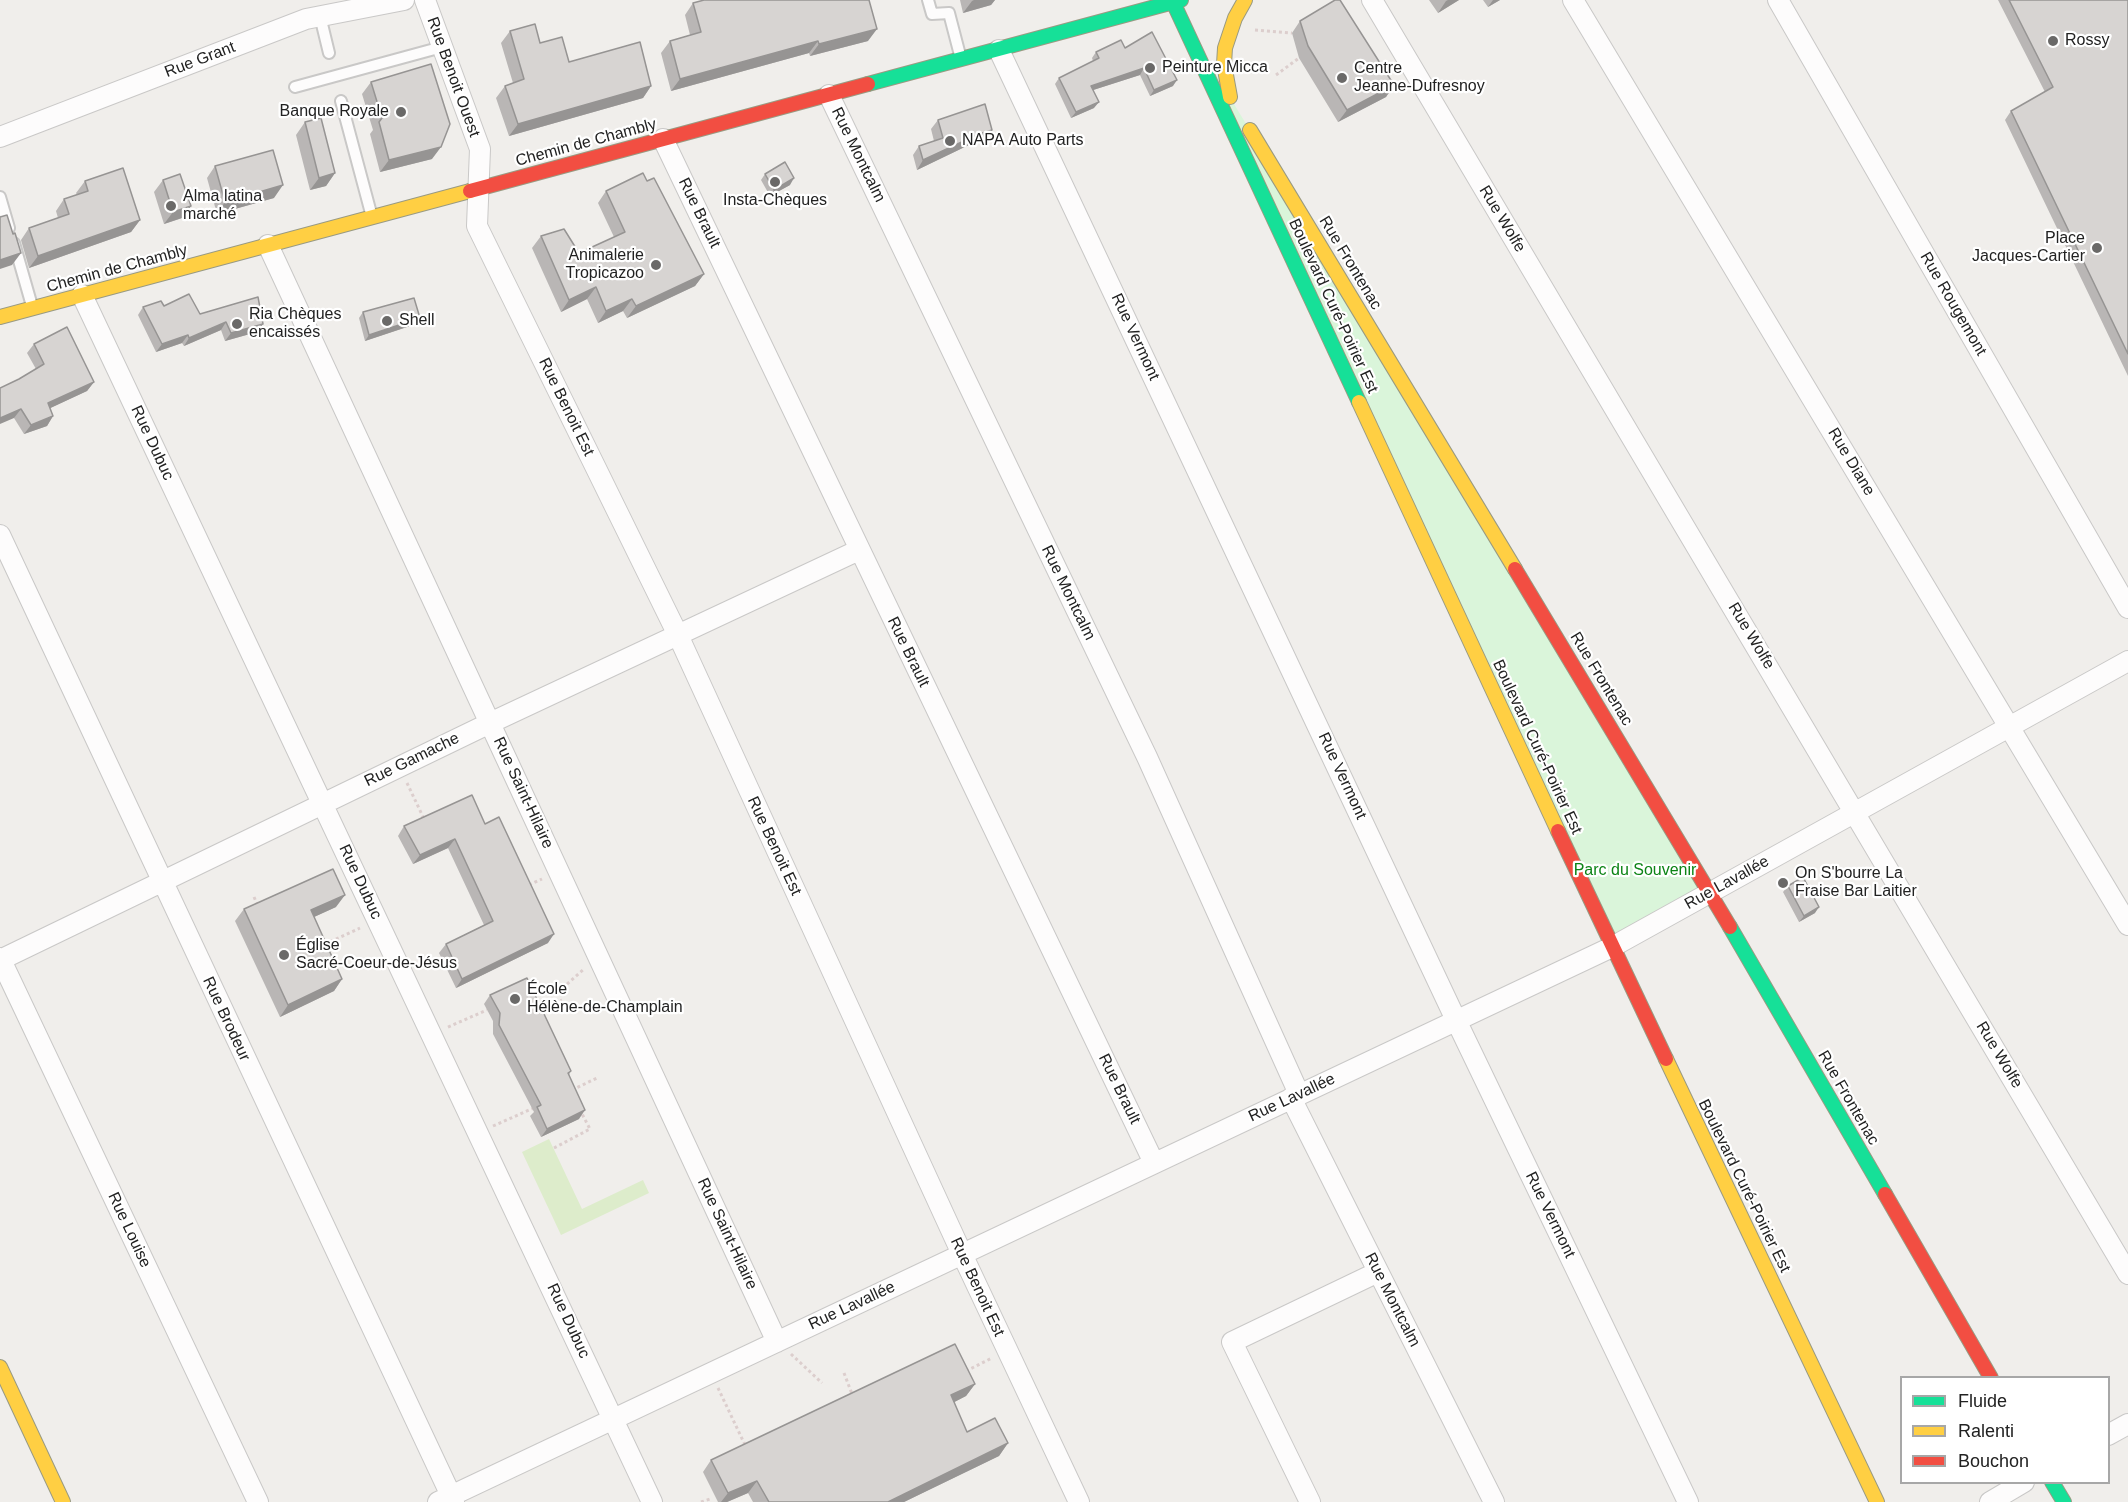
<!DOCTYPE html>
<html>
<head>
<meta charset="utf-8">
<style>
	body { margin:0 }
	#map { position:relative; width:2128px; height:1502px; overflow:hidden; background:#f0eeeb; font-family:Arial,sans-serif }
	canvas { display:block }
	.legend { position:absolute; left:1900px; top:1376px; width:210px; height:108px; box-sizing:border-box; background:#fff; border:2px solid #a7a7a7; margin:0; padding:8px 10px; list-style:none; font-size:18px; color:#222 }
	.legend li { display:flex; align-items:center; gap:12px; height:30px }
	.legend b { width:30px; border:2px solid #a7a7a7 }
</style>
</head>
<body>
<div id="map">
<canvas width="2128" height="1502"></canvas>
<ul class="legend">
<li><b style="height:8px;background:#16e098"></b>Fluide</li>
<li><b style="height:8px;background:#ffcf43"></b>Ralenti</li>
<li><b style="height:8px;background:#f24e42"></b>Bouchon</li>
</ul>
</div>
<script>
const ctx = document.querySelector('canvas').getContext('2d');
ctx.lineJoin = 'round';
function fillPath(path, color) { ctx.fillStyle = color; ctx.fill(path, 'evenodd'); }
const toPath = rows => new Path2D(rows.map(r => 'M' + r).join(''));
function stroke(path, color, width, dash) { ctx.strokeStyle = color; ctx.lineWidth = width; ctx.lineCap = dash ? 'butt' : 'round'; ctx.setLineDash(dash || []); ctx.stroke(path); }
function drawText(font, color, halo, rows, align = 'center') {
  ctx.font = font + ' Arial,sans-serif'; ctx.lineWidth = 4.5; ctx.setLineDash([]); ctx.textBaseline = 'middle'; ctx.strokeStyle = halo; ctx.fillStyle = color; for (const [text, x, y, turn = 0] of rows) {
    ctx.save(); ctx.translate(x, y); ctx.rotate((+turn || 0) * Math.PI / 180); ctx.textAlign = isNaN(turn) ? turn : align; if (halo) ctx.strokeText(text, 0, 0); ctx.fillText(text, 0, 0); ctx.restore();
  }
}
fillPath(toPath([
	[549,1139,582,1209,643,1180,649,1193,561,1235,522,1152]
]), '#ddeccb');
fillPath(toPath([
	[1173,3,1710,892,1612,947]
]), '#daf5da');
const lane = toPath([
	[928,0,932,14,949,13,961,59],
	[320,16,329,53],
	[295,87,442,47],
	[341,101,372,217],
	[0,197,9,228],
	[14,243,32,306]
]);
const street = toPath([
	[425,0,480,149,477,226,677,633,962,1254,1079,1502],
	[1372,0,2128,1274],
	[1573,0,2128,925],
	[1778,0,2128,608],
	[999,50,1456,1020,1688,1502],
	[829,95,1147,757,1299,1094],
	[0,137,306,19,404,0],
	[663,139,1154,1163],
	[268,245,777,1342],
	[82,295,652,1502],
	[0,535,454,1502],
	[0,958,258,1502],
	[0,960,490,723,859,550],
	[1291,1098,1494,1502],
	[2108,1435,2128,1424],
	[438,1502,1612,947,2128,661],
	[1310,1502,1232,1342,1378,1272],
	[1990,1502,2024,1482]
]);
const fast = toPath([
	[1172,0,1359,402],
	[868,84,1181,0],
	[1730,927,1885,1194],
	[2052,1482,2064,1502]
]);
const slow = toPath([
	[1230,97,1224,64,1225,48,1235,18,1245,0],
	[1250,130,1515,569],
	[0,317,470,191],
	[1359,402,1558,831],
	[1666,1059,1877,1502],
	[0,1367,63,1502]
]);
const jam = toPath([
	[470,191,868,84],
	[1515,569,1730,927],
	[1558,831,1666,1059],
	[1885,1194,1991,1378]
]);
stroke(lane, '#c9c8c7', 14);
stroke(street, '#c9c8c7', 22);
stroke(fast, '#999a82', 16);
stroke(slow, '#999a82', 16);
stroke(jam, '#999a82', 16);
stroke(toPath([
	[1255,30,1292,33],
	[1276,75,1299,58],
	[407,783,425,821],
	[529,885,542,879],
	[254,897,258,906],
	[325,944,360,928],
	[558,992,584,969],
	[539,1011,562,1000],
	[448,1027,487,1010],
	[572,1090,597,1078],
	[493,1126,536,1107],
	[554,1148,590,1129,581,1112],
	[791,1354,822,1383],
	[966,1371,992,1358],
	[844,1373,852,1394],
	[718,1388,746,1447],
	[701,1502,710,1499]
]), '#dccecd', 3, [3, 3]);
stroke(lane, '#fdfcfc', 10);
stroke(street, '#fdfcfc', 20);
stroke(fast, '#16e098', 14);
stroke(slow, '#ffcf43', 14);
stroke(jam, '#f24e42', 14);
fillPath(toPath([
	[960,0,995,0,991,5,963,13],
	[1429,0,1459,0,1438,13],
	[1483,0,1500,0,1488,7],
	[1998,0,2128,0,2128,376,2005,120,2011,111,2045,92],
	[693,3,868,41,810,56,809,53,671,91,661,53,670,41,690,35,685,15],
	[1300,21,1394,85,1386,97,1338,122,1299,58,1292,33],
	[510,31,540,43,569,62,651,86,643,98,509,136,496,98,505,86,513,83,501,43],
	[1125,48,1173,86,1150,96,1140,75,1093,90,1094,108,1071,118,1055,84,1059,78,1093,61,1092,58,1096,52],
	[371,82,432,159,380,172,370,134,373,130,362,94],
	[938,120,992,130,986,139,973,143,917,170,913,155,919,146,934,141,931,129],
	[305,122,335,173,326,186,310,190,296,135],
	[215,166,274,198,217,214,207,178],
	[765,174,790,185,770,196,761,180],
	[163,180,191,206,182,218,164,224,154,192],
	[85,181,140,220,131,232,29,268,21,240,29,228,58,218,56,211,64,199,77,195,76,193],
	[606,191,704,274,695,286,627,318,623,311,598,323,587,299,561,312,532,248,541,236,579,253,614,237,598,203],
	[164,306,200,314,257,332,225,341,221,330,184,346,182,343,156,352,138,315,143,307],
	[363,312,416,324,365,341,359,318],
	[34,344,94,382,87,391,50,408,53,416,47,426,24,434,14,418,19,379,36,369,27,353],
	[485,824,548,943,456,988,439,953,446,944,484,925,448,848,413,864,398,836,404,826],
	[1788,886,1815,913,1799,922,1783,892],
	[336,907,314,917,342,979,334,991,280,1017,235,921,244,909],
	[490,995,571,1071,569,1075,579,1119,541,1137,530,1116,534,1112,493,1034,493,1021,484,1004],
	[975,1384,966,1396,954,1402,967,1432,1008,1443,999,1456,904,1502,753,1502,748,1493,727,1502,718,1502,703,1472,711,1460]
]), '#b9b6b5');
fillPath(toPath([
	[974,0,995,0,991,5,963,13,972,1],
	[1448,0,1459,0,1438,13,1446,1],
	[1493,0,1500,0,1488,7],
	[877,29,868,41,810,56,819,44],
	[818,41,809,53,671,91,680,79],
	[1144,68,1140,75,1087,92,1091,86],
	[1177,80,1173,86,1150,96,1154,90],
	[1394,85,1386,97,1338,122,1347,110],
	[651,86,643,98,509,136,518,124],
	[1099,102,1094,108,1071,118,1076,112],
	[992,130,986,139,973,143,917,170,923,160,979,134],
	[441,147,432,159,380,172,389,160],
	[335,173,326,186,310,190,319,178],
	[794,178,790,185,770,196,774,190],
	[283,185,274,198,217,214,225,202],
	[191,206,182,218,164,224,173,212],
	[140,220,131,232,29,268,38,256],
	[21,253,12,265,0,269,0,260],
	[704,274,695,286,627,318,636,306],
	[596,287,587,299,561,312,569,300],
	[632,299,623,311,598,323,606,311],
	[420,318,416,324,365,341,369,335],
	[226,322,221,330,184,346,189,338],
	[263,324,257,332,225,341,231,333],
	[188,335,182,343,156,352,162,344],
	[94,382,87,391,42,412,48,403],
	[21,409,14,418,0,424,0,418],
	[53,416,47,426,24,434,31,425],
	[455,839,448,848,413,864,420,855],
	[345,895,336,907,303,922,311,910],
	[1819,907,1815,913,1799,922,1804,916],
	[554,934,548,943,456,988,462,979],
	[342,979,334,991,280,1017,288,1005],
	[585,1110,579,1119,541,1137,547,1129],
	[975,1384,966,1396,943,1408,951,1395],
	[1008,1443,999,1456,904,1502,888,1502],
	[757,1481,748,1493,727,1502,721,1502,728,1493]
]), '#969493');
const building = toPath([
	[704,0,869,0,877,29,819,44,818,41,680,79,670,41,701,32,693,3,704,0],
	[1335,0,1340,0,1394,85,1347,110,1308,46,1300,21,1335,0],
	[2009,0,2128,0,2128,354,2011,111,2053,87,2009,0],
	[535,24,540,43,562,37,569,62,640,42,651,86,518,124,505,86,524,79,510,31,535,24],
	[1152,32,1177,80,1154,90,1144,68,1091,86,1099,102,1076,112,1059,78,1099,58,1096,52,1121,40,1125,48,1152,32],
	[431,64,450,124,441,147,389,160,379,122,382,118,371,82,431,64],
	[985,104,992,130,979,134,923,160,919,146,943,138,938,120,985,104],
	[321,118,335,173,319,178,305,122,321,118],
	[273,150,283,185,225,202,215,166,273,150],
	[785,162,794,178,774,190,765,174,785,162],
	[123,168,140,220,38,256,29,228,69,214,64,199,88,191,85,181,123,168],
	[643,173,647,181,654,178,704,274,636,306,632,299,606,311,596,287,569,300,541,236,564,229,579,253,625,232,606,191,643,173],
	[180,174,191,206,173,212,163,180,180,174],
	[7,215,13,234,15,233,21,253,0,260,0,217,7,215],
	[189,294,200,314,258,297,263,324,231,333,226,322,189,338,188,335,162,344,143,307,161,301,164,306,189,294],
	[414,298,420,318,369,335,363,312,414,298],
	[67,327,94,382,48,403,53,416,31,425,21,409,0,418,0,388,19,379,44,364,34,344,67,327],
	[472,795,485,824,499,817,554,934,462,979,446,944,493,921,455,839,420,855,404,826,472,795],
	[333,869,345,895,311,910,342,979,288,1005,244,909,333,869],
	[1803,877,1819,907,1804,916,1788,886,1803,877],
	[527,978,571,1071,568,1073,585,1110,547,1129,537,1107,541,1105,499,1025,500,1013,490,995,527,978],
	[955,1344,975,1384,951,1395,967,1432,995,1418,1008,1443,888,1502,769,1502,757,1481,728,1493,711,1460,955,1344]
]);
fillPath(building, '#d7d4d2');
stroke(building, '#969493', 1.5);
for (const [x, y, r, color] of [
	[2053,41,6,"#6a6968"],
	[1150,68,6,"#6a6968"],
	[1342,78,6,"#6a6968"],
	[401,112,6,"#6a6968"],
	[950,141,6,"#6a6968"],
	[775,182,6,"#6a6968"],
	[171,206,6,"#6a6968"],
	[2097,248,6,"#6a6968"],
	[656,265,6,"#6a6968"],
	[387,321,6,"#6a6968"],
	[237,324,6,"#6a6968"],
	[1783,883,6,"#6a6968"],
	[284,955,6,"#6a6968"],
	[515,999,6,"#6a6968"]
]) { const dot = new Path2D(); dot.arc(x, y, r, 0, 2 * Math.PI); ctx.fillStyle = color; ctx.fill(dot); stroke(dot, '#fff', 2); }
drawText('16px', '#222', '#fff', [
	["Rossy",2065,41],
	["Peinture Micca",1162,68],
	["Centre",1354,69],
	["Jeanne-Dufresnoy",1354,87],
	["Banque Royale",389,112,"right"],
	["NAPA Auto Parts",962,141],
	["Alma latina",183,197],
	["marché",183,215],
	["Insta-Chèques",775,201,"center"],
	["Place",2085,239,"right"],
	["Jacques-Cartier",2085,257,"right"],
	["Animalerie",644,256,"right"],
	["Tropicazoo",644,274,"right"],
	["Ria Chèques",249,315],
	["encaissés",249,333],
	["Shell",399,321],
	["On S'bourre La",1795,874],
	["Fraise Bar Laitier",1795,892],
	["Église",296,946],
	["Sacré-Coeur-de-Jésus",296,964],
	["École",527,990],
	["Hélène-de-Champlain",527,1008]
], 'left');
drawText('16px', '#222', '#fff', [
	["Rue Grant",200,60,-21],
	["Rue Benoit Ouest",453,77,70],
	["Chemin de Chambly",586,143,-15],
	["Rue Montcalm",858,155,64],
	["Rue Brault",699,213,64],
	["Rue Wolfe",1502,219,59],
	["Rue Frontenac",1350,263,59],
	["Chemin de Chambly",117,269,-15],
	["Rue Rougemont",1953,304,60],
	["Boulevard Curé-Poirier Est",1333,306,65],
	["Rue Vermont",1135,337,65],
	["Rue Benoit Est",566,407,64],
	["Rue Dubuc",152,443,65],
	["Rue Diane",1851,462,59],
	["Rue Montcalm",1068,593,64],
	["Rue Wolfe",1751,636,59],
	["Rue Brault",908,652,64],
	["Rue Frontenac",1601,679,59],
	["Boulevard Curé-Poirier Est",1537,747,65],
	["Rue Gamache",412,760,-26],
	["Rue Vermont",1342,776,65],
	["Rue Saint-Hilaire",523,793,65],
	["Rue Benoit Est",774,846,65],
	["Rue Dubuc",360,882,65],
	["Rue Lavallée",1727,883,-29],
	["Rue Brodeur",226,1019,65],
	["Rue Wolfe",1999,1055,59],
	["Rue Brault",1119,1089,64],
	["Rue Lavallée",1292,1098,-25],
	["Rue Frontenac",1848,1098,60],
	["Boulevard Curé-Poirier Est",1744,1186,64],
	["Rue Vermont",1550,1215,64],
	["Rue Louise",129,1230,65],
	["Rue Saint-Hilaire",727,1234,65],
	["Rue Benoit Est",977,1287,65],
	["Rue Montcalm",1392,1300,63],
	["Rue Lavallée",852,1306,-25],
	["Rue Dubuc",568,1321,65]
]);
drawText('16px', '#0c8416', '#fff', [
	["Parc du Souvenir",1635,871]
]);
</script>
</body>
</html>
